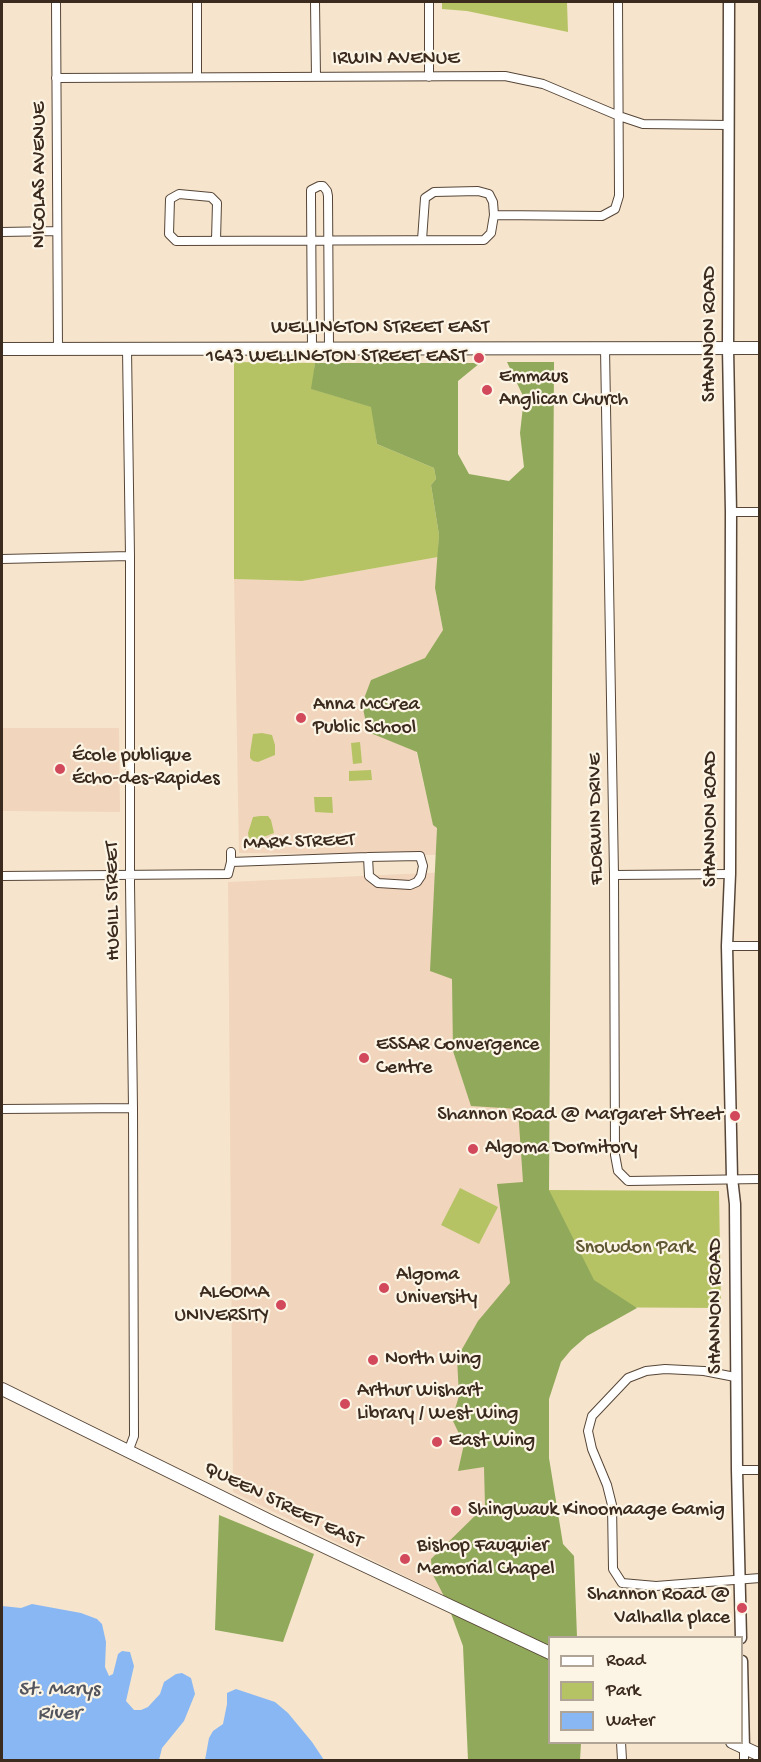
<!DOCTYPE html>
<html>
<head>
<meta charset="utf-8">
<style>
	body { margin:0 }
	#map { position:relative; width:761px; height:1762px; overflow:hidden; background:#f6e5cc; font-family:"Gochi Hand",sans-serif }
	canvas { display:block }
	.frame { position:absolute; inset:0; border:3px solid #3b2a1e; pointer-events:none }
	.legend { position:absolute; left:548px; top:1636px; width:195px; height:108px; box-sizing:border-box; background:#fcf5e5; border:2px solid #afa495; margin:0; padding:8px 10px; list-style:none; font-size:18px; color:#3b2a1e }
	.legend li { display:flex; align-items:center; gap:12px; height:30px }
	.legend b { width:30px; border:2px solid #afa495 }
</style>
</head>
<body>
<div id="map">
<canvas width="761" height="1762"></canvas>
<div class="frame"></div>
<ul class="legend">
<li><b style="height:8px;background:#fff"></b>Road</li>
<li><b style="height:16px;background:#b6c365"></b>Park</li>
<li><b style="height:16px;background:#88b7f3"></b>Water</li>
</ul>
</div>
<script>
const ctx = document.querySelector('canvas').getContext('2d');
ctx.lineJoin = 'round';
function fillPath(path, color) { ctx.fillStyle = color; ctx.fill(path, 'evenodd'); }
const toPath = rows => new Path2D(rows.map(r => 'M' + r).join(''));
function stroke(path, color, width, dash) { ctx.strokeStyle = color; ctx.lineWidth = width; ctx.lineCap = dash ? 'butt' : 'round'; ctx.setLineDash(dash || []); ctx.stroke(path); }
function drawText(font, color, halo, rows, align = 'center') {
  ctx.font = font + ' "Gochi Hand",sans-serif'; ctx.lineWidth = 4.5; ctx.setLineDash([]); ctx.textBaseline = 'middle'; ctx.strokeStyle = halo; ctx.fillStyle = color; for (const [text, x, y, turn = 0] of rows) {
    ctx.save(); ctx.translate(x, y); ctx.rotate((+turn || 0) * Math.PI / 180); ctx.textAlign = isNaN(turn) ? turn : align; if (halo) ctx.strokeText(text, 0, 0); ctx.fillText(text, 0, 0); ctx.restore();
  }
}
fillPath(toPath([
	[438,557,435,588,443,630,425,658,371,680,368,732,416,751,433,824,437,828,436,855,239,853,234,579,302,581],
	[2,728,119,728,120,812,2,811],
	[536,868,530,1637,233,1492,228,882]
]), '#f1d5bd');
fillPath(toPath([
	[442,2,567,2,568,32,467,11,442,9],
	[234,362,315,363,312,389,372,407,377,444,434,468,436,479,431,485,439,535,438,557,302,581,234,579],
	[262,733,272,735,275,745,275,755,258,762,253,761,250,758,250,753,253,734],
	[360,742,362,763,353,764,351,743],
	[371,770,372,780,349,781,349,771],
	[314,797,332,797,333,813,315,812],
	[260,816,268,816,271,820,274,833,253,841,249,840,248,833,253,817],
	[460,1188,498,1207,479,1244,441,1225],
	[549,1190,719,1191,721,1308,551,1307]
]), '#b6c365');
fillPath(toPath([
	[507,362,554,362,549,1190,594,1280,637,1308,587,1336,571,1350,561,1362,549,1399,549,1458,563,1544,574,1556,577,1637,550,1638,550,1742,581,1743,580,1760,468,1760,463,1646,446,1600,432,1573,431,1559,485,1506,484,1467,458,1471,464,1444,452,1419,459,1396,457,1358,478,1321,510,1283,497,1184,523,1182,518,1109,471,1106,453,1051,452,979,430,971,437,828,433,825,417,752,368,732,362,704,371,680,425,658,443,630,435,588,439,535,431,485,436,479,434,468,377,444,371,407,311,389,315,363,480,363,458,381,458,454,469,474,509,481,524,467,520,433,524,398],
	[219,1515,314,1554,283,1642,215,1630]
]), '#90a95a');
fillPath(toPath([
	[32,1604,81,1613,97,1619,102,1624,106,1642,105,1667,109,1676,113,1674,118,1654,122,1651,130,1652,134,1666,126,1701,134,1710,141,1710,148,1707,160,1694,164,1682,176,1674,182,1673,191,1678,195,1694,184,1721,162,1748,159,1760,2,1760,2,1606,21,1608],
	[236,1689,275,1702,288,1713,312,1742,324,1760,205,1760,209,1738,213,1731,223,1724,227,1704,227,1693]
]), '#88b7f3');
const minor = toPath([
	[56,2,58,349],
	[315,2,316,77],
	[197,77,197,2],
	[429,77,429,2],
	[56,78,505,76,543,84,619,116,643,124,728,125],
	[494,215,602,216,615,209,619,196,618,2],
	[2,232,57,231],
	[216,240,217,203,211,197,179,194,170,199,169,234,176,241,484,240,491,233,494,215,493,202,489,194,478,191,434,192,425,198,422,240],
	[312,348,311,197,311,190,319,186,323,186,327,191,328,196,329,348],
	[605,348,614,875,615,1155,618,1171,628,1181,760,1179],
	[127,349,130,556,130,883,133,1108,134,1436,128,1452],
	[731,512,760,512],
	[2,559,130,556],
	[231,862,368,857,420,856,423,866,421,876,417,882,410,885,378,883,369,876,368,857],
	[614,875,730,874],
	[2,876,228,874,231,862,231,852],
	[727,946,760,946],
	[2,1109,133,1108],
	[735,1377,704,1371,665,1369,646,1371,628,1378,592,1416,588,1431,592,1449,607,1485,612,1505,613,1569,622,1583,656,1586,760,1578],
	[737,1470,760,1470],
	[621,1742,622,1760],
	[744,1749,744,1760]
]);
const tertiary = toPath([
	[729,2,728,348,731,512,730,874,727,946,732,1178,735,1204,737,1470,741,1638],
	[742,1661,744,1749]
]);
const secondary = toPath([
	[2,349,760,348],
	[2,1389,272,1522,550,1653],
	[732,1742,760,1755]
]);
stroke(minor, '#574638', 10);
stroke(tertiary, '#574638', 13);
stroke(secondary, '#574638', 14);
stroke(minor, '#fff', 8);
stroke(tertiary, '#fff', 10);
stroke(secondary, '#fff', 12);
for (const [x, y, r, color] of [
	[479,358,6,"#d1495b"],
	[487,390,6,"#d1495b"],
	[301,718,6,"#d1495b"],
	[60,769,6,"#d1495b"],
	[364,1058,6,"#d1495b"],
	[735,1116,6,"#d1495b"],
	[473,1149,6,"#d1495b"],
	[384,1288,6,"#d1495b"],
	[281,1305,6,"#d1495b"],
	[373,1360,6,"#d1495b"],
	[345,1404,6,"#d1495b"],
	[437,1442,6,"#d1495b"],
	[456,1511,6,"#d1495b"],
	[405,1559,6,"#d1495b"],
	[742,1608,6,"#d1495b"]
]) { const dot = new Path2D(); dot.arc(x, y, r, 0, 2 * Math.PI); ctx.fillStyle = color; ctx.fill(dot); stroke(dot, '#fcf5e5', 2); }
drawText('20px', '#3b2a1e', '#fcf5e5', [
	["IRWIN AVENUE",396,60],
	["NICOLAS AVENUE",41,175,-90],
	["WELLINGTON STREET EAST",380,329],
	["SHANNON ROAD",711,334,-90],
	["FLORWIN DRIVE",597,819,-91],
	["SHANNON ROAD",712,819,-90],
	["MARK STREET",299,843,-2],
	["HUGILL STREET",114,901,-91],
	["SHANNON ROAD",717,1306,-90],
	["QUEEN STREET EAST",283,1506,26]
]);
drawText('20px', '#3b2a1e', '#fcf5e5', [
	["1643 WELLINGTON STREET EAST",467,358,"right"],
	["Emmaus",499,378],
	["Anglican Church",499,401],
	["Anna McCrea",313,706],
	["Public School",313,729],
	["École publique",72,757],
	["Écho-des-Rapides",72,780],
	["ESSAR Convergence",376,1046],
	["Centre",376,1069],
	["Shannon Road @ Margaret Street",723,1116,"right"],
	["Algoma Dormitory",485,1149],
	["Algoma",396,1276],
	["University",396,1299],
	["ALGOMA",269,1294,"right"],
	["UNIVERSITY",269,1317,"right"],
	["North Wing",385,1360],
	["Arthur Wishart",357,1392],
	["Library / West Wing",357,1415],
	["East Wing",449,1442],
	["Shingwauk Kinoomaage Gamig",468,1511],
	["Bishop Fauquier",417,1547],
	["Memorial Chapel",417,1570],
	["Shannon Road @",730,1596,"right"],
	["Valhalla place",730,1619,"right"]
], 'left');
drawText('20px', '#605833', '#fcf5e5', [
	["Snowdon Park",635,1249]
]);
drawText('italic 21px', '#52545e', '#fcf5e5', [
	["St. Marys",59,1691],
	["River",59,1715]
]);
</script>
</body>
</html>
